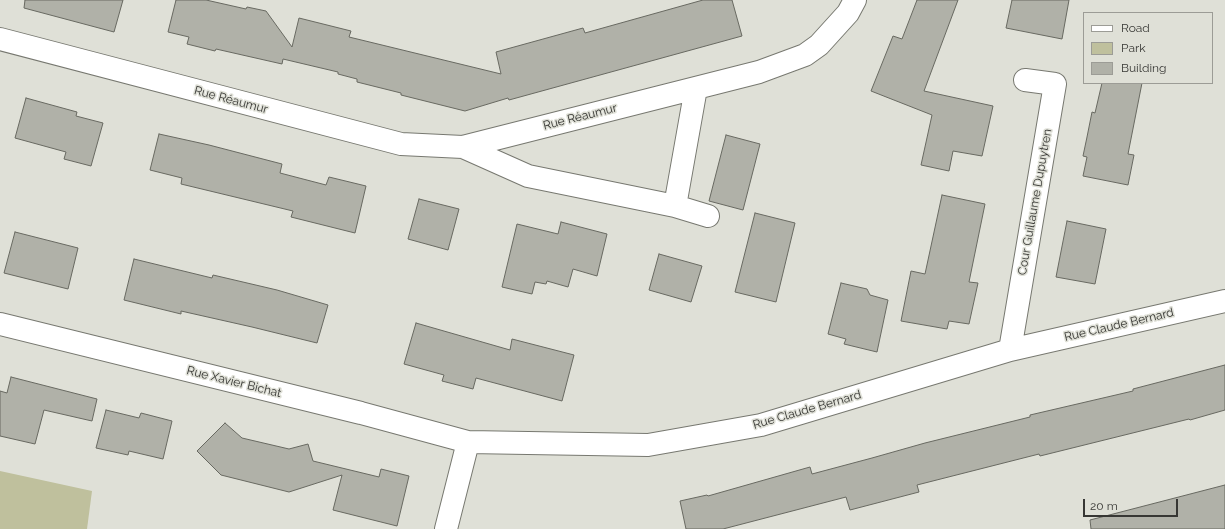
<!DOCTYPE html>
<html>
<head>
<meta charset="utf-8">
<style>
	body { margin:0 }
	#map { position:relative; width:1225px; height:529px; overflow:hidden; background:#dfe0d7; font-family:Raleway,sans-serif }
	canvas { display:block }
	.legend { position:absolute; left:1083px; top:12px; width:130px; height:72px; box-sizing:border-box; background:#dfe0d7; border:1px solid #9c9c96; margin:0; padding:5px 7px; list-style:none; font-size:12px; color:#373734 }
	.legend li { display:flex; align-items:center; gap:8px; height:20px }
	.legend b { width:20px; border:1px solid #9c9c96 }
	.scale { position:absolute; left:1083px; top:499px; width:95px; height:18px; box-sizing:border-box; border:2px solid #373734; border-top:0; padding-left:5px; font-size:12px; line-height:14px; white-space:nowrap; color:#373734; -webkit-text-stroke:3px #dfe0d7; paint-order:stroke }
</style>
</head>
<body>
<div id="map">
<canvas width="1225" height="529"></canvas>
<ul class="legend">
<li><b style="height:5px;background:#fff"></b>Road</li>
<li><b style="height:11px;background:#bfc09d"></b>Park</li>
<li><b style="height:11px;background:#b0b1a8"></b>Building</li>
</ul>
<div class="scale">20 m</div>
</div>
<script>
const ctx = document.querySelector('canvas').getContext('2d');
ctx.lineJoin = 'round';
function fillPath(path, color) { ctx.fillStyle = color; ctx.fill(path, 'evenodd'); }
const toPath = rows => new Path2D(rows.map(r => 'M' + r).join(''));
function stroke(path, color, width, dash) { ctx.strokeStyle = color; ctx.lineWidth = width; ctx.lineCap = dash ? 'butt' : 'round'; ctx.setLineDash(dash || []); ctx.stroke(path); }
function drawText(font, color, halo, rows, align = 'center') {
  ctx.font = font + ' Raleway,sans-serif'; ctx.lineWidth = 3; ctx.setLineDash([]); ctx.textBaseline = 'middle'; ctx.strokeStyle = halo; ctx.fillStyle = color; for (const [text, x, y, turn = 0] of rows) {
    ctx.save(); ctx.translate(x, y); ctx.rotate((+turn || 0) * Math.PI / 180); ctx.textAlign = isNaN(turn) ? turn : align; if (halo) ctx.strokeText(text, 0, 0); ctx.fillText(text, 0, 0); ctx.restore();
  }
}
fillPath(toPath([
	[0,471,92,491,87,529,0,529]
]), '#bfc09d');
const building = toPath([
	[25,0,123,0,114,32,24,8,25,0],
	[176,0,206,0,246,9,247,7,266,11,292,47,299,18,351,31,349,37,501,74,496,52,583,28,585,33,703,0,732,0,742,36,509,100,508,98,465,111,401,95,401,93,357,82,357,79,338,74,338,72,283,59,282,64,216,49,215,51,187,44,189,37,168,32,176,0],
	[917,0,958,0,924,91,993,106,982,156,953,151,949,171,921,165,932,115,871,91,893,36,902,39,917,0],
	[1012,0,1069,0,1062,39,1006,28,1012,0],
	[1102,83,1142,83,1128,154,1134,155,1128,185,1083,176,1087,157,1083,156,1087,137,1092,112,1095,113,1102,83],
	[26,98,77,112,76,116,103,123,91,166,64,159,66,152,15,138,26,98],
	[159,134,209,145,282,164,280,173,326,185,329,177,366,186,355,233,291,217,293,211,181,184,182,178,150,170,159,134],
	[726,135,760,144,743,210,709,201,726,135],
	[942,195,985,204,969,282,978,283,969,324,949,321,947,329,901,321,911,271,925,274,942,195],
	[419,199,459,209,448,250,408,239,419,199],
	[755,213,795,223,776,302,735,292,755,213],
	[1067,221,1106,229,1095,284,1056,277,1067,221],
	[561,222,607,234,597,276,573,269,568,287,547,281,546,284,535,282,532,294,502,287,517,224,558,234,561,222],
	[15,232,78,248,68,289,4,273,15,232],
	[659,254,702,266,691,302,649,290,659,254],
	[134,259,212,278,213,275,277,290,328,305,317,343,252,327,181,311,181,314,124,300,134,259],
	[841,283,867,289,870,295,888,300,877,352,844,344,846,339,828,334,841,283],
	[416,323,510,350,512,339,574,355,562,401,476,378,473,389,442,381,444,375,404,364,416,323],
	[1225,365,1225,410,1190,420,1189,419,1040,456,1039,454,917,485,919,492,850,510,846,497,723,529,686,529,680,501,707,495,708,496,810,467,812,474,872,458,925,443,1030,417,1030,415,1133,391,1133,389,1225,365],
	[11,377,97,399,92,421,44,410,35,444,0,436,0,391,7,393,11,377],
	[106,410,139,418,141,413,172,421,163,459,129,451,128,455,96,448,106,410],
	[225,423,242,438,289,449,308,444,313,461,379,477,381,469,409,476,397,526,333,510,342,475,289,492,221,475,197,451,225,423],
	[1225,485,1225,529,1091,529,1090,520,1225,485]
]);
fillPath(building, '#b0b1a8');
stroke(building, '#686961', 1);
const minor = toPath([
	[0,39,401,144,463,147,759,72,805,55,819,45,848,13,855,0],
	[463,147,528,176,675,206,708,216],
	[675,206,696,88],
	[0,324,361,413,468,442],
	[1010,350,1055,84,1025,80],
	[446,529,468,442,648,445,761,425,1010,350,1225,301]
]);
stroke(minor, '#777870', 24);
stroke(minor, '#fff', 22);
drawText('12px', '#373734', '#dfe0d7', [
	["Rue Réaumur",231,100,15],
	["Rue Réaumur",580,117,-14],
	["Cour Guillaume Dupuytren",1035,202,-80],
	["Rue Claude Bernard",1119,325,-13],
	["Rue Xavier Bichat",234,382,14],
	["Rue Claude Bernard",807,410,-16]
]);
</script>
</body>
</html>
